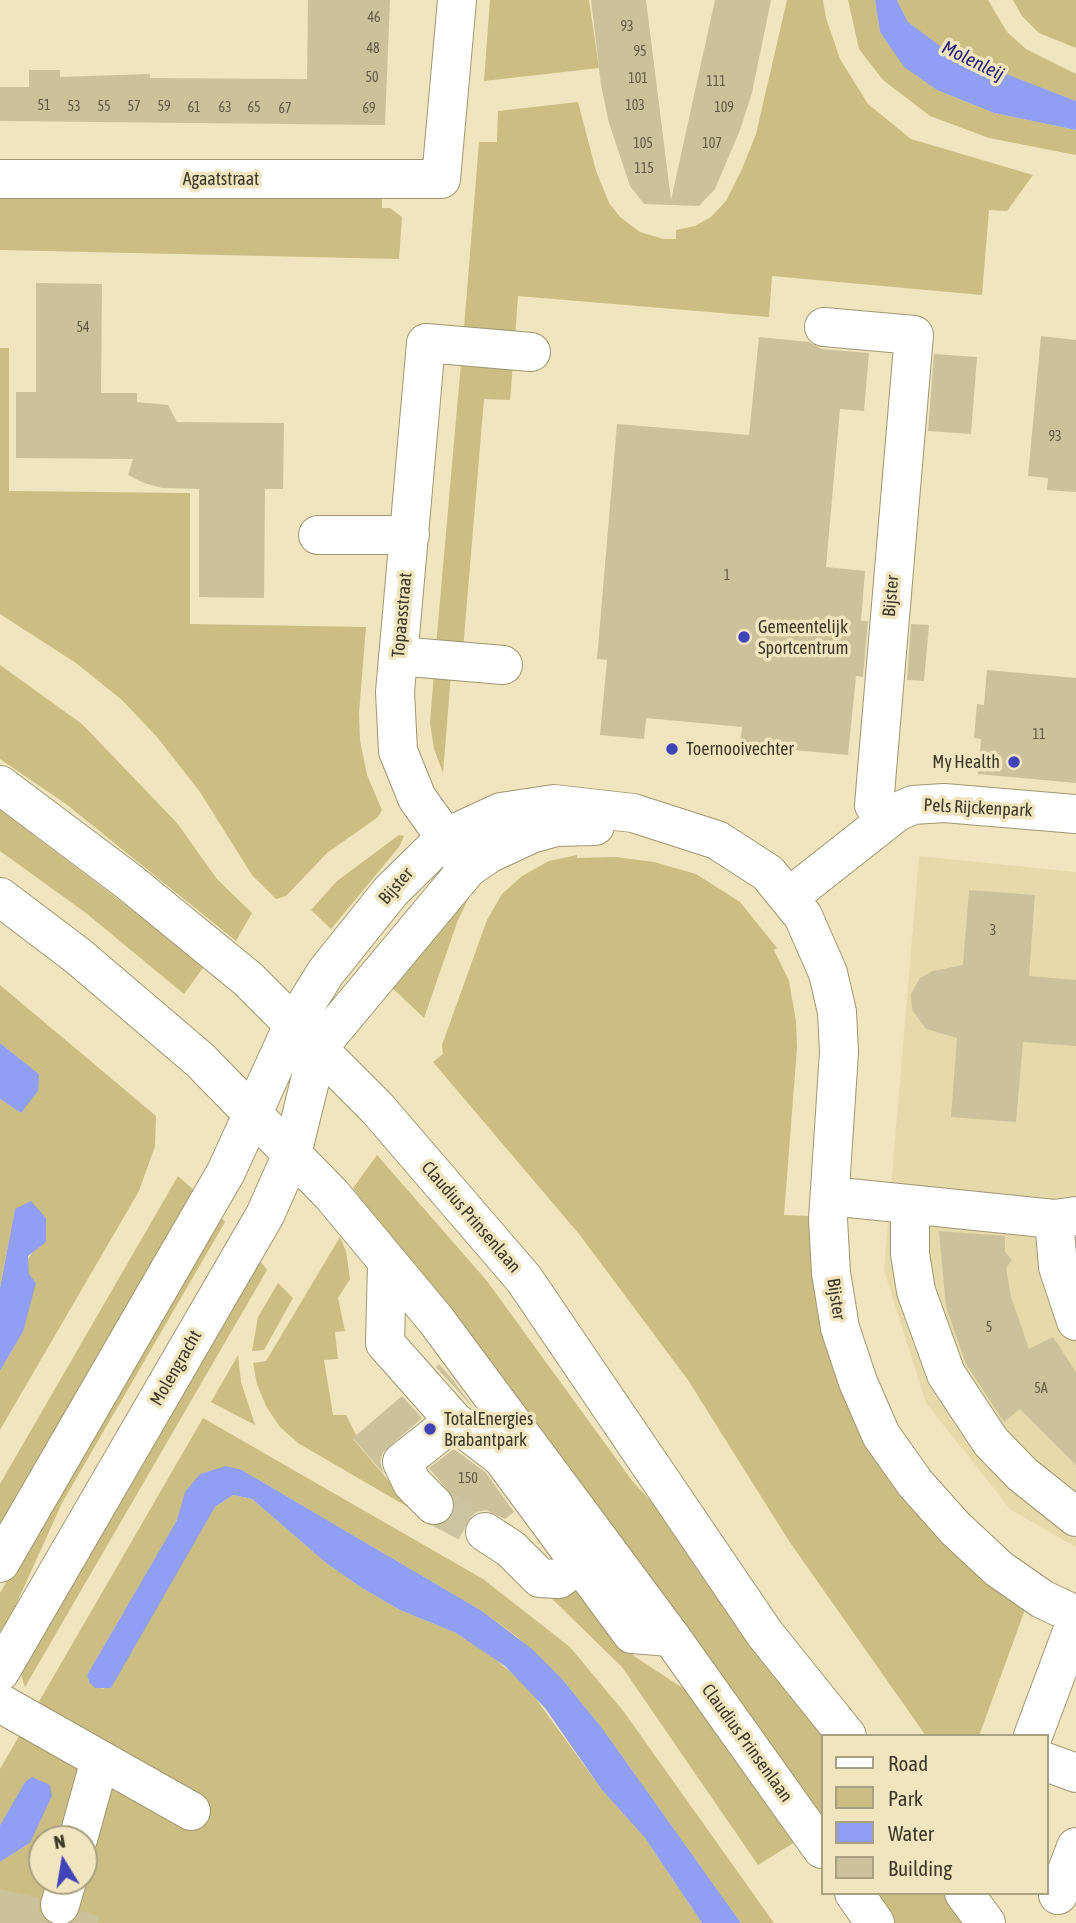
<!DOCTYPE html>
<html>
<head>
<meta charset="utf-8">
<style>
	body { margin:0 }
	#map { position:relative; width:1076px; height:1923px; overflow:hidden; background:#f0e5be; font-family:"Asap Condensed",sans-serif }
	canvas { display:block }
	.legend { position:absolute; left:821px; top:1734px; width:228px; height:161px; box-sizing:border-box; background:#f0e5be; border:2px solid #a8a083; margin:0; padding:9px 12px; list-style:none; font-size:21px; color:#3d392a }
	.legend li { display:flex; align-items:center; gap:14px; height:35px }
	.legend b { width:35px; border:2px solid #a8a083 }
	.north { position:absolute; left:28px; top:1825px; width:70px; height:70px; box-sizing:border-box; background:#f0e5be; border:2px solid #a8a083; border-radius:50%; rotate:349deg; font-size:19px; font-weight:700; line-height:28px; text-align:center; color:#3d392a }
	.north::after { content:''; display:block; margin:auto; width:24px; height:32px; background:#4044b8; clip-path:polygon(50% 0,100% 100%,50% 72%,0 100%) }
</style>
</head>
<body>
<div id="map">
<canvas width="1076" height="1923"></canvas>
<ul class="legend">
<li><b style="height:9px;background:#fff"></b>Road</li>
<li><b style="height:19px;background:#ccbd82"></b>Park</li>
<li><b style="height:19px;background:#909ff3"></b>Water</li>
<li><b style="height:19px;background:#cbc19b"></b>Building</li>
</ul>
<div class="north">N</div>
</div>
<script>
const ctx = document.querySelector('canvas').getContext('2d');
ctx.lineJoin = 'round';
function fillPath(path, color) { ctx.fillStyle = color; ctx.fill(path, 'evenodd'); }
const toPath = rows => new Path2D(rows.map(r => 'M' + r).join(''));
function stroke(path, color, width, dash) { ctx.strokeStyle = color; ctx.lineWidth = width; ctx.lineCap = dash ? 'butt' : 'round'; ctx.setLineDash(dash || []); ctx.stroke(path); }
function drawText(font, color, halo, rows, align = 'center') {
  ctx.font = font + ' "Asap Condensed",sans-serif'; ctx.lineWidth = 7; ctx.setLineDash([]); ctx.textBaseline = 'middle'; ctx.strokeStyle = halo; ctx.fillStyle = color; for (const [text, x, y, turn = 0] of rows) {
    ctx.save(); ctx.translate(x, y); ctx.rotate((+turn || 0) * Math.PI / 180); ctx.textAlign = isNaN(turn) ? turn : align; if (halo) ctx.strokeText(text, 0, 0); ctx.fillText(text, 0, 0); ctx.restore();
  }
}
fillPath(toPath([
	[919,856,1076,872,1076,1547,1011,1510,926,1403,884,1270]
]), '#e6daab');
fillPath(toPath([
	[490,0,589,0,599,68,484,81],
	[787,0,823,0,826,18,840,59,868,104,911,139,1033,175,1007,211,989,210,982,295,772,276,769,317,518,296,515,338,464,328,479,142,497,142,498,111,578,102,596,171,609,203,620,217,640,232,663,239,676,239,676,230,695,226,711,217,726,201,742,169,756,134],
	[848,0,875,0,880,32,904,66,937,90,994,113,1076,130,1076,155,989,138,930,116,883,80,859,49],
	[897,0,988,0,1007,32,1026,49,1076,74,1076,101,946,51,908,22],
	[1013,0,1076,0,1076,48,1039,33,1022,16],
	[0,194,382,196,382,208,390,208,402,217,399,259,0,250],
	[0,348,9,348,9,491,190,493,190,624,366,627,359,713,360,740,367,775,382,810,378,817,327,853,286,896,276,899,252,875,200,792,157,737,122,700,76,663,0,614],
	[461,363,513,364,510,400,484,399,463,649,436,646],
	[0,665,82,724,177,823,217,879,252,913,236,941,66,804,0,759],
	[434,672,451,674,443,773,434,749,430,723],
	[0,810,205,965,184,994,86,913,0,851],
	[399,835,404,836,399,847,331,929,311,910,337,881],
	[577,855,577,858,615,857,654,862,696,874,740,902,777,948,774,950,789,981,796,1021,797,1048,784,1215,809,1216,811,1264,818,1317,839,1381,1027,1604,979,1736,926,1736,789,1541,688,1380,579,1234,433,1062,443,1054,442,1045,487,920,502,894,522,876,549,861],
	[473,889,458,920,424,1018,386,982],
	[0,985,156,1116,155,1146,139,1191,0,1430,0,1371,23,1332,27,1261,35,1248,15,1209,0,1288,0,1099,21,1113,39,1074,0,1043],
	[377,1155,487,1281,633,1482,717,1572,822,1736,822,1824,582,1484,503,1379,435,1299,353,1188],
	[178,1176,196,1192,0,1529,0,1484],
	[219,1215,225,1222,62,1503,0,1640,0,1593],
	[340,1237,346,1251,350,1279,338,1298,345,1331,335,1332,338,1359,324,1360,333,1415,346,1415,356,1435,353,1439,411,1507,430,1520,298,1443,280,1427,266,1406,257,1384,253,1363,266,1361],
	[258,1258,267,1270,25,1687,21,1675,23,1665],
	[278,1283,293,1298,264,1350,252,1351,258,1317],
	[238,1355,241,1382,255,1425,211,1402],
	[203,1418,483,1579,570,1647,624,1712,774,1923,741,1923,602,1728,563,1680,516,1636,482,1611,242,1470,177,1520,87,1675,89,1682,103,1689,215,1507,233,1495,252,1499,326,1563,362,1588,400,1610,456,1633,482,1648,526,1685,602,1790,645,1838,702,1923,0,1923,0,1862,30,1843,25,1782,0,1825,0,1769],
	[42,1839,84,1839,84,1881,42,1881],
	[581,1590,634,1656,687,1691,795,1842,758,1865,622,1667,545,1592],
	[871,1893,945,1893,966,1923,895,1923]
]), '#ccbd82');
fillPath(toPath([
	[875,0,897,0,908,22,947,51,1076,101,1076,130,994,113,937,90,904,67,880,32],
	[0,1043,39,1074,38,1091,21,1113,0,1099],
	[31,1201,46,1218,46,1242,28,1256,29,1274,36,1283,23,1332,0,1371,0,1288,15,1209],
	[226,1466,242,1470,482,1611,532,1649,563,1680,602,1728,741,1923,702,1923,645,1838,602,1790,545,1708,505,1666,456,1633,400,1610,362,1588,326,1563,252,1499,233,1495,215,1507,111,1688,95,1688,89,1682,87,1675,177,1520,185,1492,200,1474],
	[32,1777,50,1785,52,1796,30,1843,0,1862,0,1825,25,1782]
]), '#909ff3');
fillPath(toPath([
	[308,0,390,0,385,125,0,121,0,87,29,87,29,70,60,70,60,77,150,74,150,78,307,79],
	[591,0,646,0,671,200,715,0,771,0,752,93,740,130,715,189,699,206,644,204,630,186,609,123,601,85],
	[36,283,102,284,101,393,137,393,137,402,168,405,177,422,284,423,283,489,265,489,264,598,199,597,199,489,162,488,144,483,128,475,133,459,16,458,16,392,36,392],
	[1041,336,1076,340,1076,492,1047,490,1048,478,1028,476],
	[759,337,809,342,822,349,869,353,864,411,840,409,826,567,865,571,861,621,868,621,863,677,856,676,848,755,740,745,742,727,646,718,644,739,600,735,607,660,597,659,617,424,749,435],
	[934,354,977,357,971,434,928,431],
	[911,624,929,625,924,681,907,680],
	[987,670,1076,678,1076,783,978,774,981,739,974,738,977,704,984,705],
	[969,890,1035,895,1029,976,1076,980,1076,1046,1023,1042,1016,1122,951,1117,957,1038,926,1029,912,1010,911,994,920,978,933,971,963,965],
	[939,1231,1005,1236,1005,1252,1012,1260,1006,1268,1011,1297,1029,1349,1053,1337,1076,1372,1076,1465,1020,1409,1004,1422,966,1364,946,1307],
	[439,1364,453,1380,475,1410,436,1367],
	[402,1396,422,1418,383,1452,380,1462,384,1474,353,1438],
	[454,1449,486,1473,514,1512,505,1519,486,1510,476,1512,467,1520,463,1531,447,1522,455,1511,455,1499,429,1468],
	[0,1889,39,1898,39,1911,49,1923,0,1923],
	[81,1911,99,1916,98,1923,71,1923]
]), '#cbc19b');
stroke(toPath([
	[434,1505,485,1532]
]), '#ccc3a0', 38, [38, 19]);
const minor = toPath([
	[0,179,441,179,457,0],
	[824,327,914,335,874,805,885,821],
	[318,535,410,535],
	[398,656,503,665],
	[460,858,417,798,398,751,395,692,426,343,531,352],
	[789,897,897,812,913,805,944,803,1076,814],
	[830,1196,1054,1219,1076,1216],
	[910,1205,910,1254,916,1291,946,1374,991,1442,1022,1474,1076,1517],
	[1054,1219,1058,1267,1076,1321],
	[387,1264,385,1343,454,1421,502,1458,632,1634,671,1637],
	[434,1505,412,1483,402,1462,454,1421],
	[485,1532,511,1549,540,1578,559,1579,580,1563],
	[0,1563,226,1172,293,1025,326,972,391,891,445,838,501,812,554,804,633,813,717,840,768,873,803,916,828,973,837,1012,839,1052,828,1219,831,1273,840,1328,858,1382,881,1435,915,1483,955,1528,999,1569,1042,1599,1076,1615],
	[0,1672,265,1215,292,1154,318,1048,468,868,490,853,531,834,556,827,595,826],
	[0,1703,191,1811],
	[1033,1736,1076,1621],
	[1046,1762,1076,1773],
	[78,1839,100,1760],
	[1058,1895,1076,1847],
	[60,1905,67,1881]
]);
const major = toPath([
	[0,785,128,881,248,979,377,1108,524,1279,765,1634,847,1736],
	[0,897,78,956,200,1060,332,1195,436,1320,671,1637,822,1849],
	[854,1893,875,1923],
	[964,1893,986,1923]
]);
stroke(minor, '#a09672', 40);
stroke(major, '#a09672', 40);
stroke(minor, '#fff', 38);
stroke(major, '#fff', 38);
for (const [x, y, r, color] of [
	[744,637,7,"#4044b8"],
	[672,749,7,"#4044b8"],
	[1014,762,7,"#4044b8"],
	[430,1429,7,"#4044b8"]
]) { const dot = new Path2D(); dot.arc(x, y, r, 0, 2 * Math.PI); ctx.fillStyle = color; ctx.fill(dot); stroke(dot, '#f0e5be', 2.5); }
drawText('14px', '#605b46', null, [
	["46",374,18],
	["93",627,27],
	["48",373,49],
	["95",640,52],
	["50",372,78],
	["101",638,79],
	["111",716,82],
	["51",44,106],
	["103",635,106],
	["53",74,107],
	["55",104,107],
	["57",134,107],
	["59",164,107],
	["61",194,108],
	["63",225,108],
	["65",254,108],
	["109",724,108],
	["67",285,109],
	["69",369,109],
	["105",643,144],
	["107",712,144],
	["115",644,169],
	["54",83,328],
	["93",1055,437],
	["1",727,576],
	["11",1039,735],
	["3",993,931],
	["5",989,1328],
	["5A",1041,1389],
	["150",468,1479]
]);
drawText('18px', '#3d392a', '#f0e5be', [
	["Agaatstraat",221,179],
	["Bijster",891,596,-85],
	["Topaasstraat",402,615,-85],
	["Pels Rijckenpark",978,808,3],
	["Bijster",396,886,-49],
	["Claudius Prinsenlaan",471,1217,49],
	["Bijster",836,1299,81],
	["Molengracht",176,1368,-60],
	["Claudius Prinsenlaan",747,1743,54]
]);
drawText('18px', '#3d392a', '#f0e5be', [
	["Gemeentelijk",758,627],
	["Sportcentrum",758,648],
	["Toernooivechter",686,749],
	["My Health",1000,762,"right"],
	["TotalEnergies",444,1419],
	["Brabantpark",444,1440]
], 'left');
drawText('italic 19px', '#24207f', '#f0e5be', [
	["Molenleij",973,61,26]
]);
</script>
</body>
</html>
